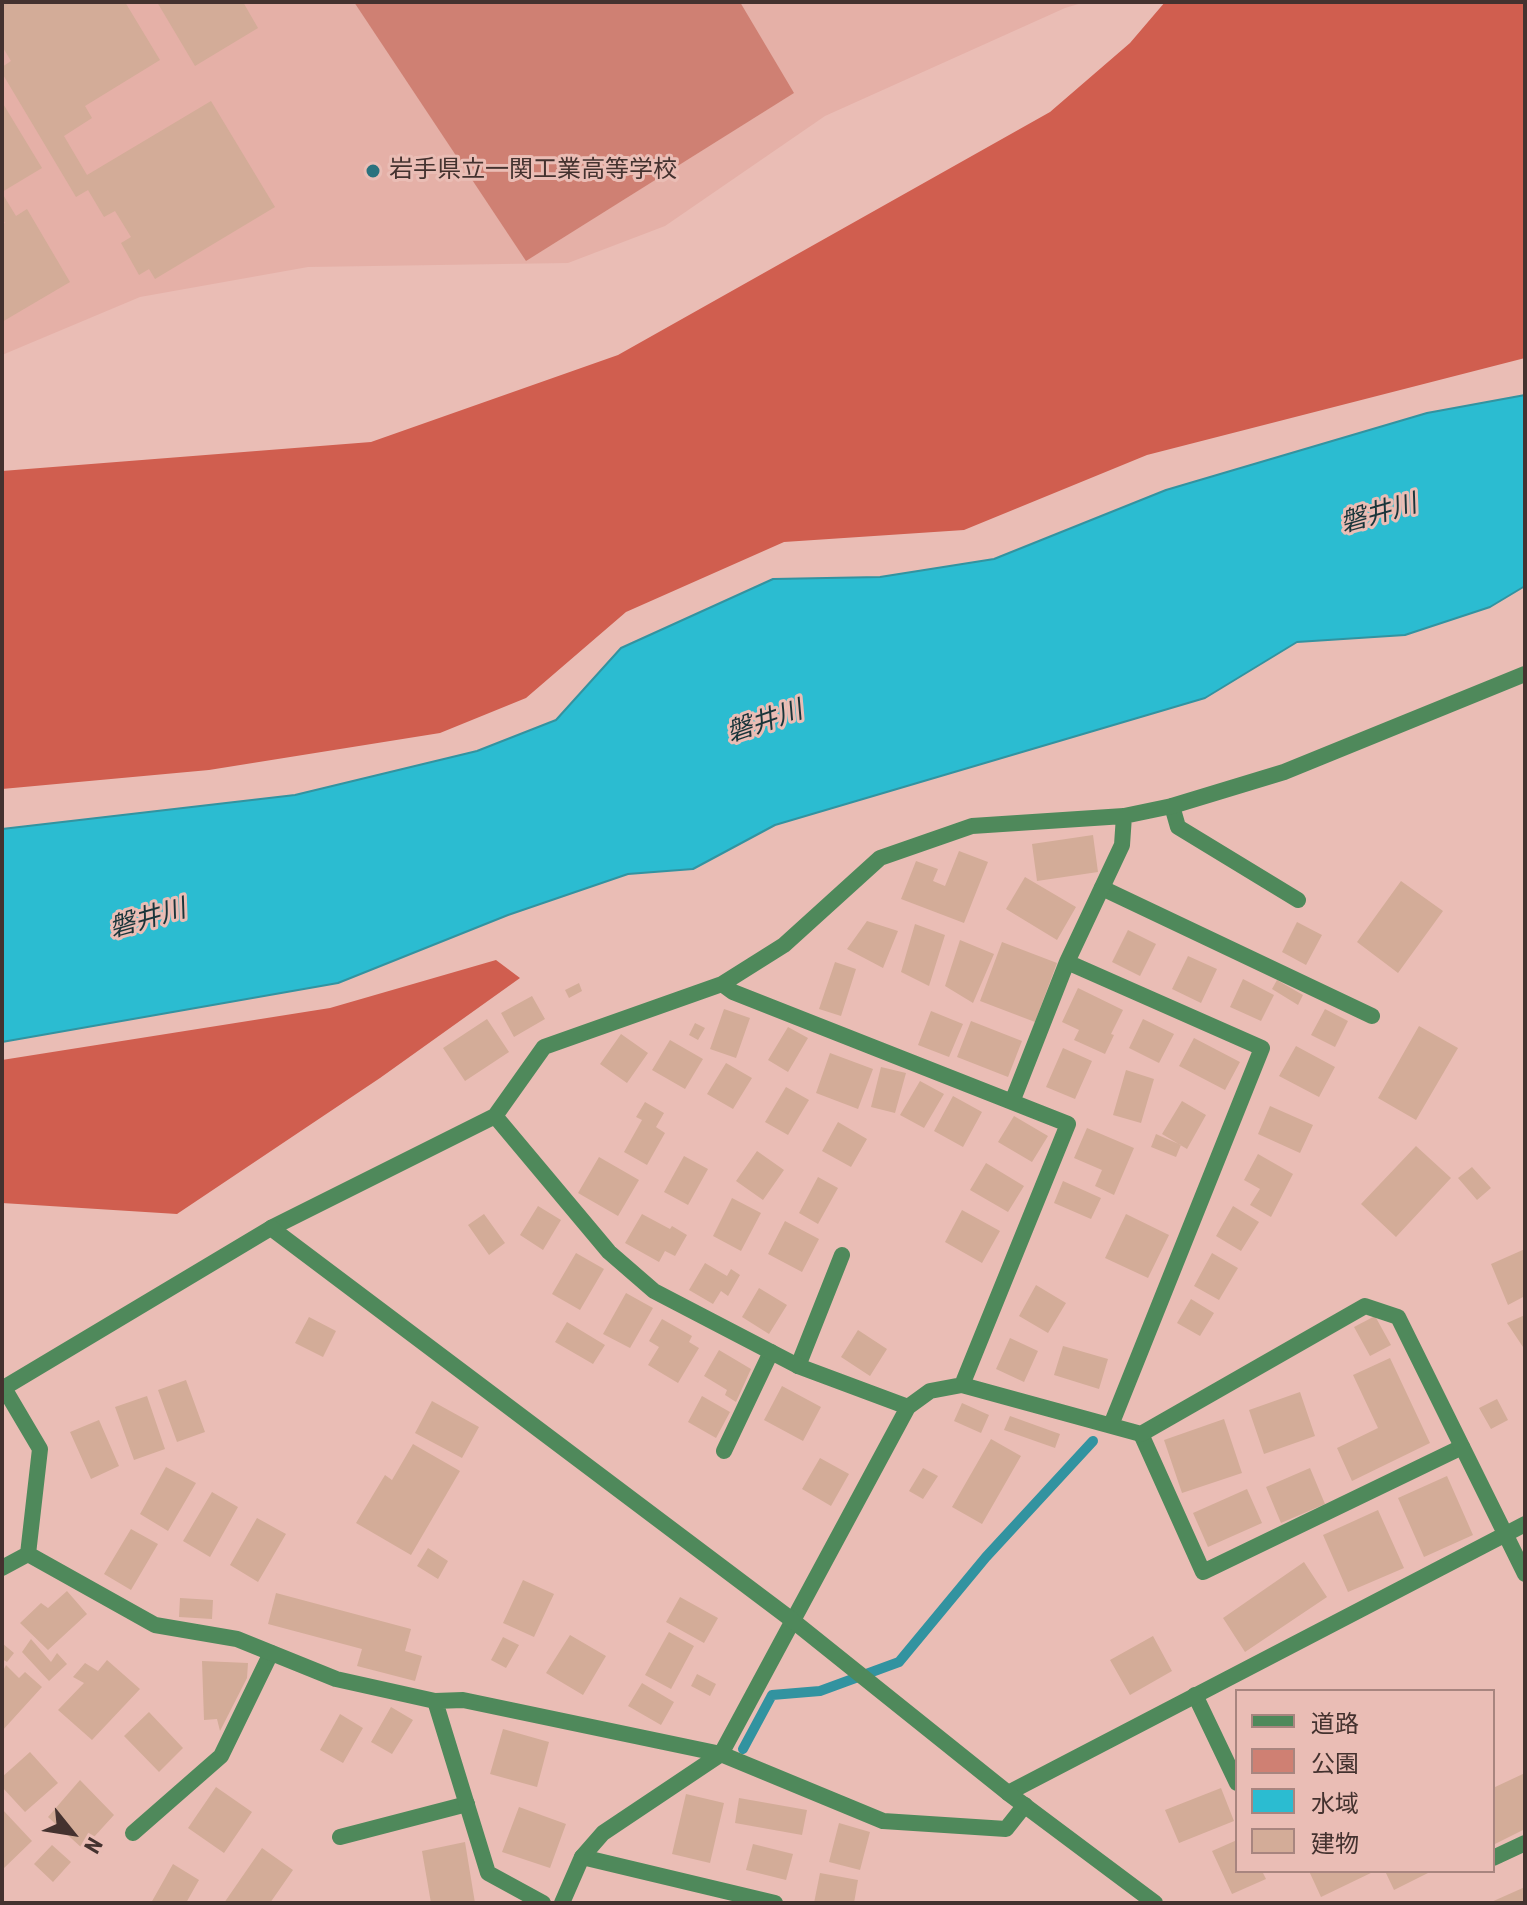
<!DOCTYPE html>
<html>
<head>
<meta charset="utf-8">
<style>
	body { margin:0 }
	#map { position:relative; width:1527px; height:1905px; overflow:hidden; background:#eabdb5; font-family:"Roboto Condensed","Noto Sans JP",sans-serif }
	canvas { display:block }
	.frame { position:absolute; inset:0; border:4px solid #44322f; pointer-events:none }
	.legend { position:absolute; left:1235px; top:1689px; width:260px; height:184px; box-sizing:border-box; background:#eabdb5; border:2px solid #a8857f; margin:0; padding:10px 14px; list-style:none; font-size:24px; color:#44322f }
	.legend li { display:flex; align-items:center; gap:16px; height:40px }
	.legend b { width:40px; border:2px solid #a8857f }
	.north { position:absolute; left:32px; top:1793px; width:80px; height:80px; -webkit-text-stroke:6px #eabdb5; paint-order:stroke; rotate:120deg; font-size:22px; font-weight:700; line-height:32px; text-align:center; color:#44322f }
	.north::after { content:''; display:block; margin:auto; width:28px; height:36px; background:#44322f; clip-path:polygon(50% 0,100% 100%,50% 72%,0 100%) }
</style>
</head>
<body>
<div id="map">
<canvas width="1527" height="1905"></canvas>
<div class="frame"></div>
<ul class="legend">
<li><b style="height:10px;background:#4f895b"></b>道路</li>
<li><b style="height:22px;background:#cf8073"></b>公園</li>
<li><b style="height:22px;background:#2bbcd1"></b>水域</li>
<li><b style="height:22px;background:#d3ac98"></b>建物</li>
</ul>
<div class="north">N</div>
</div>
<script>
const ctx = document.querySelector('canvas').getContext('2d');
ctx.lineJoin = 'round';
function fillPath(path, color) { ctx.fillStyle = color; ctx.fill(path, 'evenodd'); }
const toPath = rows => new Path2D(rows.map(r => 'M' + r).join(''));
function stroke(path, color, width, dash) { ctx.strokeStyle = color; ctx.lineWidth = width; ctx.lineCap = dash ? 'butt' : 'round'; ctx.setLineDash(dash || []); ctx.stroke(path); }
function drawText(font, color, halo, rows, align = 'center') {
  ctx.font = font + ' "Roboto Condensed","Noto Sans JP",sans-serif'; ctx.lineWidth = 6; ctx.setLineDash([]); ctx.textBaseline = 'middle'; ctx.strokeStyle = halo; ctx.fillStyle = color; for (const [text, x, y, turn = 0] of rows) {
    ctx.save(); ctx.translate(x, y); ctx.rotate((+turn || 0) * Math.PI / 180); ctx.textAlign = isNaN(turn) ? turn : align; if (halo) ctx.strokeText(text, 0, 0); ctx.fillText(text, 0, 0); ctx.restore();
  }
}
fillPath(toPath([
	[2,2,1085,2,1065,8,825,116,665,226,568,263,308,267,140,297,2,355]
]), '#e5b0a7');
fillPath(toPath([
	[354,2,740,2,794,93,526,261]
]), '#cf8073');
fillPath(toPath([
	[1165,2,1525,2,1525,358,1147,455,964,530,784,542,626,612,526,698,440,733,209,770,2,789,2,471,371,442,618,355,1050,112,1130,43],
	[496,960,520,978,380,1078,177,1214,2,1203,2,1060,330,1008]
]), '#d05e4f');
const water = toPath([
	[1525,395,1525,586,1490,607,1405,635,1297,642,1205,698,775,825,693,869,628,874,508,915,338,983,2,1042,2,829,295,795,477,751,556,720,621,648,773,579,880,577,994,559,1166,490,1427,413,1525,395]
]);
fillPath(water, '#2bbcd1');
stroke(water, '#3293a0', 2);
stroke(toPath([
	[743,1749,772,1695,820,1691,899,1662,986,1557,1093,1441]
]), '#3293a0', 10);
fillPath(toPath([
	[2,2,125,2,160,60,85,106,92,118,64,136,87,175,211,101,275,207,155,279,149,269,139,275,121,243,131,237,115,211,104,217,88,190,76,197,2,73,2,67,11,61,2,46],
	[157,2,243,2,258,28,195,66],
	[2,102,42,168,2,192],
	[2,193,16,216,27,209,70,282,2,322,2,224,5,223,2,218],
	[1093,835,1098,872,1037,881,1032,844],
	[959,851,988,862,964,923,901,899,916,861,938,869,933,881,945,886],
	[1025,877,1076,907,1057,940,1006,909],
	[1401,881,1443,911,1398,973,1357,942],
	[867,921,898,931,883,968,847,949],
	[1297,922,1322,935,1306,965,1282,952],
	[915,924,945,935,929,986,901,972],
	[1128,930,1156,944,1140,976,1112,962],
	[960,940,994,954,973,1003,945,986],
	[1002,942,1057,963,1035,1022,980,1001],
	[1188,956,1217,969,1201,1003,1172,989],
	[835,962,856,969,841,1016,819,1009],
	[1243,979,1274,995,1261,1021,1230,1007],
	[1277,980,1303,995,1298,1005,1272,989],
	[579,983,582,991,569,998,565,990],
	[1078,988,1123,1010,1111,1034,1114,1035,1105,1054,1074,1040,1079,1030,1062,1022],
	[532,996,545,1019,514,1037,501,1013],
	[724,1009,750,1018,736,1058,710,1049],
	[1325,1009,1348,1021,1335,1047,1311,1035],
	[931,1011,963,1024,949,1057,918,1045],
	[487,1019,509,1052,465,1081,443,1048],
	[1143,1019,1174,1034,1159,1063,1129,1048],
	[971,1021,1022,1041,1008,1077,957,1057],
	[695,1023,705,1028,698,1040,689,1035],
	[1419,1026,1458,1048,1416,1120,1378,1098],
	[788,1027,808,1038,788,1072,768,1060],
	[621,1034,648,1053,627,1083,600,1064],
	[1194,1038,1240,1062,1225,1090,1179,1066],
	[670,1040,703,1059,685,1089,652,1070],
	[1296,1046,1335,1067,1319,1097,1279,1076],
	[1063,1048,1092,1061,1075,1099,1046,1087],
	[830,1053,873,1069,858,1109,816,1093],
	[726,1063,752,1078,733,1109,707,1094],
	[881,1067,906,1073,895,1113,871,1107],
	[1126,1070,1154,1079,1141,1123,1113,1115],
	[920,1081,944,1094,924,1128,900,1115],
	[786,1087,809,1100,788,1135,765,1122],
	[953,1096,982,1112,963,1147,934,1131],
	[1182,1101,1206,1115,1187,1149,1162,1134],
	[645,1102,664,1113,656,1127,665,1133,647,1165,624,1152,642,1120,636,1117],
	[1270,1106,1313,1125,1300,1153,1258,1134],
	[1014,1116,1048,1136,1032,1162,998,1142],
	[838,1122,867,1139,851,1167,822,1151],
	[1087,1128,1134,1148,1114,1195,1095,1186,1102,1170,1074,1158],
	[1156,1134,1181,1145,1176,1157,1151,1147],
	[1416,1146,1451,1178,1396,1237,1361,1204],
	[757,1151,784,1170,763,1200,736,1181],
	[1258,1154,1293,1174,1271,1217,1250,1205,1260,1189,1244,1180],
	[684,1156,708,1169,688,1205,664,1192],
	[599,1157,639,1180,618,1216,578,1193],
	[986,1163,1024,1186,1008,1212,970,1190],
	[1472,1167,1491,1188,1477,1200,1458,1178],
	[818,1177,838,1188,818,1224,799,1213],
	[1063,1181,1101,1198,1091,1219,1054,1203],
	[732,1198,761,1213,741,1251,713,1236],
	[538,1206,561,1220,543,1250,520,1235],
	[1233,1206,1259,1222,1241,1251,1216,1236],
	[962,1210,1000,1231,982,1263,945,1242],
	[484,1214,505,1243,489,1255,468,1225],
	[642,1214,670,1229,672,1226,687,1235,675,1256,665,1251,659,1262,625,1243],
	[1126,1214,1169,1235,1148,1278,1105,1258],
	[785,1221,819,1239,802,1272,768,1254],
	[1525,1249,1525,1296,1508,1305,1491,1264],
	[576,1253,604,1269,580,1310,552,1294],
	[1212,1253,1238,1268,1219,1300,1194,1286],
	[705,1263,727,1276,731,1269,740,1275,728,1296,721,1291,713,1304,689,1290],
	[1036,1285,1066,1303,1048,1333,1019,1316],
	[759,1288,787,1305,769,1334,742,1317],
	[626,1293,653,1308,630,1348,603,1334],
	[1191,1299,1214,1313,1200,1336,1177,1323],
	[1525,1315,1525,1350,1507,1323],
	[1375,1316,1391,1345,1370,1356,1354,1327],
	[309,1317,336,1331,323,1357,295,1343],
	[662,1319,692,1336,689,1342,699,1348,678,1383,648,1365,659,1347,649,1341],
	[567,1322,605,1345,593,1364,555,1342],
	[858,1330,887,1349,870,1376,841,1357],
	[1010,1338,1038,1351,1024,1382,996,1369],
	[1063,1346,1108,1359,1099,1389,1054,1375],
	[719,1350,751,1369,736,1402,725,1395,727,1390,704,1376],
	[1390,1358,1430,1443,1352,1481,1337,1448,1378,1428,1353,1375],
	[186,1380,205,1432,177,1442,158,1390],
	[782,1386,821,1407,803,1441,764,1420],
	[1300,1392,1315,1436,1264,1454,1249,1410],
	[147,1396,165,1449,134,1460,115,1407],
	[702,1396,730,1412,716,1438,688,1422],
	[1497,1399,1508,1420,1491,1429,1479,1408],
	[432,1401,479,1427,462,1458,415,1433],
	[962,1403,989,1415,981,1433,954,1421],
	[1010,1416,1060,1434,1055,1448,1004,1430],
	[1224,1419,1242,1473,1182,1493,1164,1440],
	[99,1420,119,1466,91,1479,70,1432],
	[991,1439,1021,1456,982,1524,952,1507],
	[413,1444,460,1471,411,1555,356,1523,385,1475,392,1480],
	[820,1458,849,1474,831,1506,802,1489],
	[166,1467,196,1483,168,1531,140,1514],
	[923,1468,938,1476,923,1499,909,1491],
	[1310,1468,1325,1504,1281,1523,1266,1487],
	[1447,1476,1473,1535,1424,1557,1398,1498],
	[1247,1489,1262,1523,1208,1547,1193,1513],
	[212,1492,238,1507,210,1557,183,1541],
	[1378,1510,1404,1568,1348,1592,1323,1535],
	[257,1518,286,1534,258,1582,230,1565],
	[131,1529,158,1544,131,1590,104,1574],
	[428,1548,448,1561,438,1579,417,1566],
	[1304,1562,1327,1597,1245,1652,1223,1618],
	[523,1580,554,1594,534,1637,503,1623],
	[67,1591,87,1614,48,1650,20,1623,41,1603,48,1608],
	[276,1593,411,1629,405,1651,422,1656,415,1681,357,1666,362,1649,268,1624],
	[680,1597,718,1618,704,1643,666,1622],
	[180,1598,213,1600,212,1619,179,1617],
	[669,1632,694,1646,671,1689,645,1675],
	[570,1635,606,1656,583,1695,546,1673],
	[1153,1636,1172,1671,1130,1695,1110,1660],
	[503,1637,519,1645,506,1668,491,1660],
	[31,1639,51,1662,57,1653,67,1664,49,1681,22,1652],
	[2,1643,14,1653,7,1662,2,1659],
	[107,1660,140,1689,92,1740,58,1710,84,1683,73,1677,85,1663,98,1671],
	[202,1661,248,1663,247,1678,220,1731,217,1719,204,1720],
	[6,1665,19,1678,25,1672,42,1687,2,1731,2,1673],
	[697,1674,716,1684,710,1696,691,1686],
	[642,1683,674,1702,661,1725,628,1706],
	[391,1707,413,1720,392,1754,371,1742],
	[149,1712,183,1748,159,1772,124,1736],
	[340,1714,363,1728,343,1763,320,1750],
	[503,1729,549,1742,537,1787,490,1774],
	[30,1752,58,1783,25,1812,2,1787,2,1777],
	[1525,1773,1525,1829,1493,1845,1493,1788],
	[80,1780,114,1815,83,1849,48,1817],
	[216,1787,252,1812,224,1853,188,1828],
	[1221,1788,1234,1821,1179,1843,1165,1810],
	[686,1794,724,1803,710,1863,672,1854],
	[739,1798,807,1810,802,1835,735,1823],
	[519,1807,566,1824,550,1868,502,1852],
	[2,1809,32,1841,2,1870],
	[839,1823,870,1832,860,1870,829,1862],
	[1237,1840,1237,1871,1262,1871,1266,1879,1232,1894,1212,1851],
	[465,1842,475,1903,431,1903,422,1851],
	[753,1844,793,1854,786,1880,746,1870],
	[52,1845,71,1862,53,1882,34,1864],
	[262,1848,293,1870,270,1903,224,1903],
	[173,1864,199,1880,186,1903,151,1903],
	[1309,1871,1375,1871,1321,1897],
	[1385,1871,1432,1871,1394,1890],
	[820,1873,858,1880,854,1903,814,1903],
	[1525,1887,1525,1903,1489,1903]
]), '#d3ac98');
stroke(toPath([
	[1172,806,1178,827,1298,900],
	[1102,888,1372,1016],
	[798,1366,842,1255],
	[1141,1434,1203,1572,1462,1447],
	[724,1451,771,1352],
	[1195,1695,1237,1783],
	[133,1833,221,1756,271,1653],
	[340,1837,467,1804],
	[582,1857,775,1903]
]), '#4f895b', 16);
stroke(toPath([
	[1067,962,1262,1048,1111,1425],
	[722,984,733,992,1068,1124,962,1385],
	[1012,1102,1067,962,1122,845,1124,816],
	[495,1116,544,1047,722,984,784,945,880,858,972,826,1124,816,1172,806,1284,772,1525,674],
	[271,1228,495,1116,609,1252,654,1291,798,1366,908,1407,930,1391,962,1385,1141,1434,1365,1306,1398,1317,1525,1574],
	[4,1388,40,1449,28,1554,155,1625,237,1639,336,1679,435,1701,463,1700,721,1754,883,1821,1006,1829,1025,1805],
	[2,1568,28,1554],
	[435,1701,488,1873,543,1903],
	[1008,1793,1525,1524],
	[1493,1858,1525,1843],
	[562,1903,582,1857,603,1833,721,1754,908,1407]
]), '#4f895b', 16);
stroke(toPath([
	[2,1389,271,1228,792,1620,1008,1793,1155,1903]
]), '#4f895b', 16);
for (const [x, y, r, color] of [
	[373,171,8,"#2b727e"]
]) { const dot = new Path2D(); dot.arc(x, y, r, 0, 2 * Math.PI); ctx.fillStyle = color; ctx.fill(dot); stroke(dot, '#eabdb5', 3); }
drawText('24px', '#44322f', '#eabdb5', [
	["岩手県立一関工業高等学校",389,171]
], 'left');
drawText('italic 26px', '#19353a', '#eabdb5', [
	["磐井川",1379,515,-16],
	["磐井川",765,723,-19],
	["磐井川",148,920,-16]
]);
</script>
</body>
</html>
